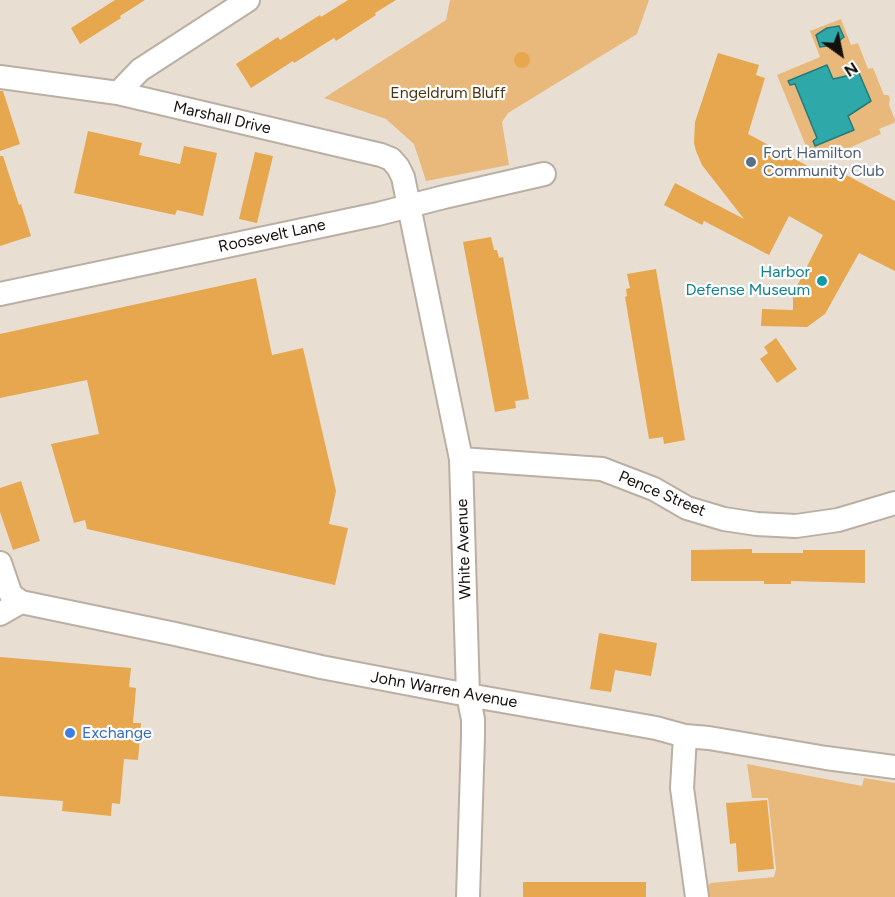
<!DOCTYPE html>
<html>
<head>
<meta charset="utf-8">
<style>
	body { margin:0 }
	#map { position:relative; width:895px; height:897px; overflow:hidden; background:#e9ded2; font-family:Figtree,sans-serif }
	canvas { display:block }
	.north { position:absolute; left:811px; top:24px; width:60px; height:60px; -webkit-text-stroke:4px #fff; paint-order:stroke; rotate:147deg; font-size:16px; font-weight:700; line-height:24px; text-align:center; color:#14100c }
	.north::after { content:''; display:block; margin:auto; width:21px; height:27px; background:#14100c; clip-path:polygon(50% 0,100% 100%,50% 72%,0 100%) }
</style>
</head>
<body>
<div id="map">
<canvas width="895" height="897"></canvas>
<div class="north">N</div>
</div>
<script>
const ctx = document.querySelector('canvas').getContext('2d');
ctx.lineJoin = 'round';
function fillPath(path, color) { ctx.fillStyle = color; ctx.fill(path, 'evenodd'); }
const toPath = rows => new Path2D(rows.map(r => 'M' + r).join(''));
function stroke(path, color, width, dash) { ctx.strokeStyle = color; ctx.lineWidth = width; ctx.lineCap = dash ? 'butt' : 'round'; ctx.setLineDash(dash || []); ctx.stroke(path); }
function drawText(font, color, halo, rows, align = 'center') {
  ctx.font = font + ' Figtree,sans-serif'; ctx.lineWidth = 4.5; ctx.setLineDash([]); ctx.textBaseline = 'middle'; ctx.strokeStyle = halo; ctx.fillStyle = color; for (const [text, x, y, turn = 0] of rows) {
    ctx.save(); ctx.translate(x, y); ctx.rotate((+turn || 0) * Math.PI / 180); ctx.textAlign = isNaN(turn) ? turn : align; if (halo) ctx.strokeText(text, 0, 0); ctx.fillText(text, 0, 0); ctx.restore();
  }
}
fillPath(toPath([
	[450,0,649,0,637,34,508,113,502,122,509,165,426,181,414,144,386,119,324,98,446,20],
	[841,19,851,45,858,43,868,69,873,68,884,95,888,95,890,98,889,105,895,120,894,123,879,129,881,134,874,137,849,148,839,150,836,146,810,156,777,75,820,57,810,31],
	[747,764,862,786,864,778,895,783,895,897,708,897,708,885,711,883,774,877,776,869,768,798,752,798]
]), '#e9b97c');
const water = toPath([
	[839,26,844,37,834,45,820,47,816,35,827,28,839,26],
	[827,65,833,79,859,73,871,101,848,116,854,130,815,146,813,141,817,138,795,84,790,85,788,81,827,65]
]);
fillPath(water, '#2ea8a8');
stroke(water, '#267a79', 1.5);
fillPath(toPath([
	[115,0,145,0,120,16,121,18,80,44,71,28],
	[348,0,396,0,375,13,376,15,336,41,334,38,294,63,293,61,251,88,236,64,278,37,280,40,320,15,321,17],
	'514 60a8 8 0 1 1 16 0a8 8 0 1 1-16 0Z',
	[718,53,759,65,756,75,765,78,748,134,830,178,835,169,895,201,895,271,859,253,825,314,807,327,761,326,762,309,793,310,793,294,823,235,789,216,769,255,704,221,702,225,664,205,675,183,744,219,702,165,696,151,694,143,695,122],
	[0,91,3,91,20,144,0,151],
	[88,131,142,143,139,155,180,164,184,146,217,153,203,216,177,210,175,215,74,193],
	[255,152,273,156,257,223,239,219],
	[0,156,3,156,19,205,21,204,31,236,0,246],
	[491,237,494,250,497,250,499,258,503,257,529,399,515,401,516,408,495,412,463,242],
	[656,269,685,440,664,444,663,437,649,439,625,297,627,296,626,289,630,288,627,274],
	[256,278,272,355,303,348,336,491,329,524,348,528,335,585,87,529,85,520,74,523,51,444,99,434,87,380,0,398,0,334],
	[776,338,797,369,777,383,760,359,768,353,764,347],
	[21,481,40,541,13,550,0,512,0,488],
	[752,549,752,553,803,553,803,550,865,550,865,583,791,581,791,584,764,584,764,581,691,581,691,550],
	[599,633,657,643,651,676,615,670,611,692,590,689],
	[0,657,131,668,129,687,136,688,133,723,141,723,138,760,124,759,120,804,112,803,111,816,62,811,63,801,0,796],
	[767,800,774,869,738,872,736,843,730,844,726,803],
	[523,882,646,882,646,897,523,897]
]), '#e6a74e');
const minor = toPath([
	[0,77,118,93,381,155,391,159,398,167,403,177,409,206,461,459,468,695,473,719,473,737,468,897],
	[118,93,140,70,248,0],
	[0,294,378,214,444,197,544,174],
	[461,459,602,469,654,489,687,508,724,519,757,524,796,526,838,520,895,503],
	[0,563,11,595,21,602],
	[0,614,21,602,175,634,321,667,468,695,656,728,685,736,709,738,826,758,895,767],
	[685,736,682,788,697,897]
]);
stroke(minor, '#b9afa3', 26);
stroke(minor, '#fff', 22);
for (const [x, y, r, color] of [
	[751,162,6,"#5c6f8a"],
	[822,281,6,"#0f9aa8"],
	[70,733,6,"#3f7fe0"]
]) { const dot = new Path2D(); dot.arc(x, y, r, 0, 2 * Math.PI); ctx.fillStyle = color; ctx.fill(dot); stroke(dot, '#fff', 2); }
drawText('16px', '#4e350f', '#fff', [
	["Engeldrum Bluff",448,93]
]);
drawText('16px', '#14100c', '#fff', [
	["Marshall Drive",222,118,13],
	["Roosevelt Lane",272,236,-12],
	["Pence Street",662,494,23],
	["White Avenue",464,549,-92],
	["John Warren Avenue",444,690,10]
]);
drawText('16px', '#4e5e75', '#fff', [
	["Fort Hamilton",763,153],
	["Community Club",763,171]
], 'left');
drawText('16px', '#0d838f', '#fff', [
	["Harbor",810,272],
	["Defense Museum",810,290]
], 'right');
drawText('16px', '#366cbe', '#fff', [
	["Exchange",82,733]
], 'left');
</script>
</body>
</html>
